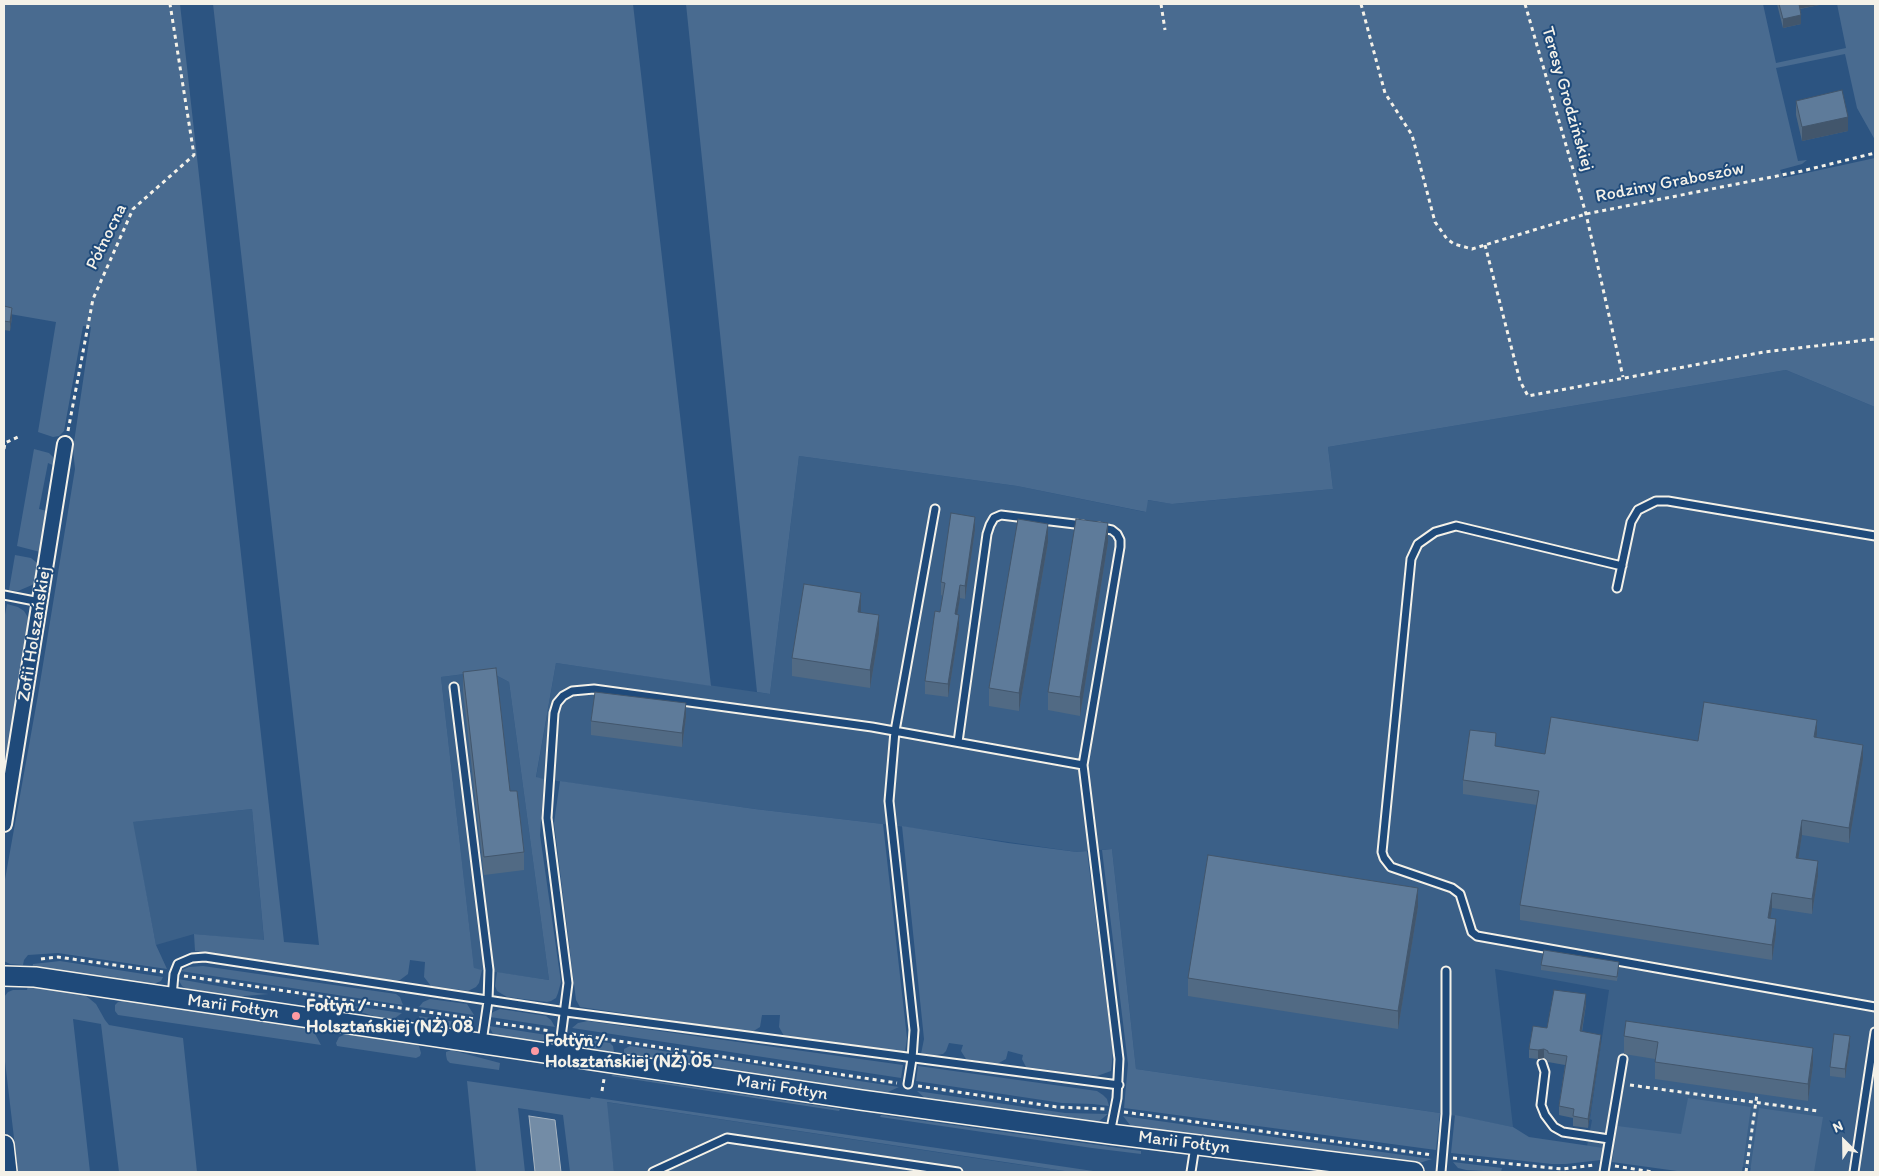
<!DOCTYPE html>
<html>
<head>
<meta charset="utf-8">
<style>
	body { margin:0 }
	#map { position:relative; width:1879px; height:1176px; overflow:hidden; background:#2c5481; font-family:Itim,sans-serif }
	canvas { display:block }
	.frame { position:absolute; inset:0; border:5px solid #f4f1e8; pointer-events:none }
	.north { position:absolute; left:1819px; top:1116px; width:50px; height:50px; -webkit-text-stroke:4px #1f4a7a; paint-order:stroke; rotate:337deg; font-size:14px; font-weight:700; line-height:20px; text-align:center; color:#f4f1e8 }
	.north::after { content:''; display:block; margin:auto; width:18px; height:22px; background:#f4f1e8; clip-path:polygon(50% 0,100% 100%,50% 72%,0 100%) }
</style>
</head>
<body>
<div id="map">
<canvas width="1879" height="1176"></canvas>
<div class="frame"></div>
<div class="north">N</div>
</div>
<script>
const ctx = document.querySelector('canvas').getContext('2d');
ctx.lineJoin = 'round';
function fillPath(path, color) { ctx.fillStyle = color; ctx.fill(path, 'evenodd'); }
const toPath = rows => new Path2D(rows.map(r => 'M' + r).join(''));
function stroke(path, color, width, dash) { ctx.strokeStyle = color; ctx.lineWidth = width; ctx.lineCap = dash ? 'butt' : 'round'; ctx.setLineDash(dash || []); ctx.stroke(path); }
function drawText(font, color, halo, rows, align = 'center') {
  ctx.font = font + ' Itim,sans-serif'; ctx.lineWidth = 4; ctx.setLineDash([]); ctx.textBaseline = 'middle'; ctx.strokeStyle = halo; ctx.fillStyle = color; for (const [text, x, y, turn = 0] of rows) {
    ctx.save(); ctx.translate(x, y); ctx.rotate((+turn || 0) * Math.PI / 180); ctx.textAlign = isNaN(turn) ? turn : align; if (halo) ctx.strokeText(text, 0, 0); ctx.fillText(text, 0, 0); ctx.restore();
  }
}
fillPath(toPath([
	[1786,370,1875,407,1875,1172,1781,1172,1587,1146,1592,1120,1590,1119,1609,990,1495,969,1513,1127,1440,1113,1136,1069,1112,849,1077,852,891,825,755,809,536,778,556,663,770,694,799,456,1017,486,1145,512,1147,500,1173,504,1333,489,1328,447],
	[488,671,509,682,549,980,474,969,441,677],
	[252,809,264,941,194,934,156,945,132,822],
	[606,1102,1008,1163,1071,1172,614,1172]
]), '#3b6088');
fillPath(toPath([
	[4,4,180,4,284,942,319,945,213,4,633,4,711,686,556,663,536,777,544,779,540,835,561,982,558,993,556,998,551,1001,547,1002,507,997,497,991,495,986,497,972,549,980,509,682,488,671,441,677,474,968,482,970,479,983,476,987,468,991,431,986,424,977,425,962,410,960,408,974,400,980,395,981,195,951,194,934,264,940,252,809,133,822,156,945,167,969,58,953,28,955,24,960,23,965,10,964,4,961,4,885,38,695,75,469,73,449,91,327,83,326,64,431,59,436,53,437,38,432,56,322,4,313],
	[686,4,1763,4,1776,63,1846,48,1837,4,1875,4,1875,140,1857,108,1845,54,1776,68,1798,161,1807,160,1802,164,1780,170,1783,178,1875,158,1875,407,1786,370,1328,447,1333,489,1172,504,1148,500,1146,512,1017,486,799,456,770,694,757,692],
	[34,449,49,453,53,457,57,467,48,463,39,509,51,512,44,553,17,546],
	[15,555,31,558,42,567,39,578,32,585,18,591,9,590],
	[7,604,18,607,24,611,29,619,31,627,4,787,4,620],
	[560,781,755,809,883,824,907,1038,905,1052,784,1036,779,1027,780,1015,762,1015,760,1027,752,1032,580,1007,576,1000,554,823],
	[902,826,1008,843,1077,852,1087,851,1113,1053,1111,1071,1097,1076,1026,1067,1022,1059,1023,1055,1008,1051,1006,1059,997,1064,966,1059,961,1051,963,1045,949,1043,946,1051,943,1054,936,1055,921,1054,924,1039],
	[1112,849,1136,1069,1440,1113,1436,1150,1124,1108,1128,1064,1102,850],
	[60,961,163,977,161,981,149,986,32,968,33,964],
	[203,966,396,994,400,997,403,1005,180,971,189,967],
	[178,979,258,993,269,994,232,997,189,991,182,986],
	[28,986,85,995,96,1004,105,1020,109,1025,183,1038,197,1172,119,1172,101,1024,73,1019,90,1172,18,1172,4,1053,4,997,8,992,13,990,27,990],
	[128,999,304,1026,313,1030,321,1045,118,1015,115,1011,115,1005,118,1002],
	[430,999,467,1004,474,1015,419,1007,423,1002],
	[340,1004,402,1013,395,1018,384,1019,336,1005],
	[500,1009,546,1016,551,1020,555,1027,490,1017,493,1012],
	[419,1016,474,1025,474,1028,465,1032,425,1026,421,1023],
	[588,1021,903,1065,901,1078,572,1028,578,1023],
	[489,1026,553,1036,545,1040,527,1041,498,1036,493,1034],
	[348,1033,413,1043,419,1046,421,1053,420,1056,416,1058,337,1046,336,1043,339,1037],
	[573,1038,610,1043,613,1046,614,1052,584,1049,578,1047],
	[630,1046,899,1087,888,1092,879,1093,624,1054,624,1049],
	[451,1050,500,1063,499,1070,450,1063,447,1060,446,1055,446,1052],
	[918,1066,1097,1091,1103,1095,1107,1099,1109,1106,1093,1104,1062,1103,916,1081],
	[613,1075,840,1109,839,1111,611,1076],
	[467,1081,590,1099,591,1097,1100,1172,1071,1172,607,1102,614,1172,570,1172,563,1115,518,1108,525,1172,476,1172],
	[917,1091,1065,1113,1108,1114,1098,1122,1084,1122,928,1101],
	[1688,1098,1751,1107,1742,1172,1684,1172,1612,1162,1617,1126,1681,1134],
	[1759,1108,1823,1117,1814,1172,1750,1172],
	[881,1115,1141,1151,1141,1154,1092,1148,880,1117],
	[1455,1115,1513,1127,1529,1137,1604,1148,1601,1160,1566,1164,1552,1164,1451,1153],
	[1123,1116,1432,1159,1416,1164,1137,1128,1130,1125],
	[1453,1162,1502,1168,1501,1172,1466,1170,1458,1168]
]), '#496b90');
const water = toPath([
	[529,1116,555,1120,561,1172,535,1172,529,1116]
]);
fillPath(water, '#738ca6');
stroke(water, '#a7b4c0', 1);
const lane = toPath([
	[1622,566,1456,526,1435,532,1418,544,1411,559,1382,852,1384,858,1391,867,1452,888,1460,894,1472,932,1477,936,1875,1007],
	[1617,588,1631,522,1638,510,1656,501,1668,501,1875,536],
	[4,595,40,602],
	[454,687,489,970,488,1001,482,1042],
	[958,742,987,534,990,525,994,518,1001,515,1083,525],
	[1083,765,1120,547,1120,540,1117,534,1112,530,1098,527],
	[172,997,174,974,178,964,192,958,205,957,566,1012,1119,1085],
	[559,1053,568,983,547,818,554,713,557,703,563,696,572,691,594,689,872,727,1083,765,1119,1059,1117,1098,1110,1134],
	[1542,1063,1545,1072,1541,1105,1545,1115,1554,1127,1563,1132,1609,1139],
	[908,1084,912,1059,914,1030,889,801,895,731,935,509],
	[653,1172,727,1138,958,1172],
	[1191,1172,1195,1146],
	[1441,1172,1446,1114,1446,971],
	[1604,1172,1623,1059],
	[1854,1172,1875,1032]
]);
const street = toPath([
	[4,824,65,444]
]);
const secondary = toPath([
	[4,976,35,977,861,1100,1110,1134,1414,1172],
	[4,1145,7,1172]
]);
stroke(lane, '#f4f1e8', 11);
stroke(street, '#f4f1e8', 18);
stroke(secondary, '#f4f1e8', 22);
stroke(toPath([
	[1161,4,1165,30],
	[1361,4,1385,93,1412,135,1435,222,1447,239,1454,244,1472,249,1586,214,1802,171,1875,153],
	[1525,4,1586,214,1623,377],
	[1485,245,1520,381,1528,396,1764,352,1875,339],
	[68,431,93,299,133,209,194,155,170,4],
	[4,449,5,443,20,436],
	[41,959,58,957,163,972],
	[184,976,475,1019],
	[496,1023,551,1031],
	[572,1034,897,1083],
	[1630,1085,1818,1111],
	[918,1086,1057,1107,1105,1109],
	[602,1091,604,1079],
	[1124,1112,1432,1155],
	[1453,1158,1562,1169,1594,1165],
	[1615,1166,1653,1172],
	[1746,1172,1757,1094]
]), '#f4f1e8', 3, [4, 4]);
stroke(lane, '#1f4a7a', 7);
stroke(street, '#1f4a7a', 14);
stroke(secondary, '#1f4a7a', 19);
fillPath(toPath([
	[1777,4,1824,4,1800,9,1801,24,1783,28],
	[1796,101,1848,131,1802,141,1796,115],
	[4,306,12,317,10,331,4,330],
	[975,530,965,599,960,598,957,615,959,628,948,697,925,694,925,681,940,612,943,596,941,595,941,582],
	[1048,542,1019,711,989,706,989,688],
	[1108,542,1080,716,1048,710,1048,692],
	[860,612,879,634,870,688,792,676,792,658],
	[463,672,510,791,524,852,524,870,484,875,463,691],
	[686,717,682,747,591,735,591,721],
	[1817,734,1816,737,1863,759,1849,843,1802,835,1798,859,1818,876,1812,914,1772,908,1770,918,1776,934,1772,960,1520,920,1520,905,1537,805,1463,794,1463,780,1496,747,1545,754,1698,741],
	[1418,907,1398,1029,1188,996,1188,978],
	[1541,965,1619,967,1617,981,1541,970],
	[1586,1004,1582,1032,1601,1044,1588,1128,1573,1126,1573,1118,1559,1115,1559,1106,1565,1065,1548,1062,1548,1061,1544,1058,1538,1059,1529,1058,1529,1049],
	[1624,1036,1813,1065,1808,1101,1655,1079,1655,1059,1624,1054],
	[1850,1046,1845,1078,1830,1076,1830,1067]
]), '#516a84');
fillPath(toPath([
	[1798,4,1824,4,1798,9],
	[1801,15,1801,24,1783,28,1783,19],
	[1848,117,1848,131,1802,141,1802,127],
	[12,308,12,317,10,331,10,322],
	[975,517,975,530,965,599,965,586],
	[1108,523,1108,542,1080,716,1080,697],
	[1048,524,1048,542,1019,711,1019,693],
	[960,585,960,598,955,628,955,614],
	[861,593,861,611,858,630,858,612],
	[879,615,879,634,870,688,870,670],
	[959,615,959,628,948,697,948,684],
	[686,703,686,717,682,747,682,733],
	[1817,720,1817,734,1814,751,1814,737],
	[1863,745,1863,759,1849,843,1849,828],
	[1802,820,1802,835,1796,873,1796,858],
	[1818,861,1818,876,1812,914,1812,899],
	[1418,888,1418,907,1398,1029,1398,1011],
	[1772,893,1772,908,1768,933,1768,918],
	[1776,919,1776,934,1772,960,1772,945],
	[1586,994,1586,1004,1580,1041,1580,1031],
	[1601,1035,1601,1044,1588,1128,1588,1119],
	[1850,1036,1850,1046,1845,1078,1845,1069],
	[1813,1048,1813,1065,1808,1101,1808,1084],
	[1544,1049,1544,1058,1538,1059,1538,1050]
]), '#42566c');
const building = toPath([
	[1779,4,1799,4,1801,15,1783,19,1779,4],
	[1842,90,1848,117,1802,127,1796,101,1842,90],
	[4,306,12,308,10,322,4,321,4,306],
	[951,513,975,517,965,586,960,585,955,614,959,615,948,684,925,681,935,611,940,612,945,583,941,582,951,513],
	[1018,519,1048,524,1019,693,989,688,1018,519],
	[1076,519,1108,523,1080,697,1048,692,1076,519],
	[804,584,861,593,858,612,879,615,870,670,792,658,804,584],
	[496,668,510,791,517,791,524,852,484,857,463,672,496,668],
	[595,692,686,703,682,733,591,721,595,692],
	[1704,702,1817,720,1814,737,1863,745,1849,828,1802,820,1796,858,1818,861,1812,899,1772,893,1768,918,1776,919,1772,945,1520,905,1539,791,1463,780,1470,730,1496,733,1495,746,1545,754,1551,717,1698,741,1704,702],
	[1208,855,1418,888,1398,1011,1188,978,1208,855],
	[1544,950,1619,962,1617,977,1541,965,1544,950],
	[1554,990,1586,994,1580,1031,1601,1035,1588,1119,1573,1116,1574,1109,1559,1106,1567,1056,1548,1053,1548,1051,1544,1049,1538,1050,1529,1049,1533,1026,1547,1028,1554,990],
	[1626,1021,1813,1048,1808,1084,1655,1062,1658,1042,1624,1036,1626,1021],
	[1834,1034,1850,1036,1845,1069,1830,1067,1834,1034]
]);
fillPath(building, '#5e7b9a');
stroke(building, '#42566c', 1);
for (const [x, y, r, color] of [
	[296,1016,5,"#ff9aa2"],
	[535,1051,5,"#ff9aa2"]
]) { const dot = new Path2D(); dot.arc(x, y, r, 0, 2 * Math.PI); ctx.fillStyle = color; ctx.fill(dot); stroke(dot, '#1f4a7a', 2); }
drawText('18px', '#f4f1e8', '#1f4a7a', [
	["Teresy Grodzińskiej",1567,99,74],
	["Rodziny Graboszów",1670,183,-11],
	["Północna",107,237,-64],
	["Zofii Holszańskiej",35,634,-81],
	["Marii Fołtyn",233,1007,8],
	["Marii Fołtyn",782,1088,9],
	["Marii Fołtyn",1184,1143,7]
]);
drawText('bold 18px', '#f4f1e8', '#1f4a7a', [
	["Fołtyn /",306,1006],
	["Holsztańskiej (NŻ) 08",306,1027],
	["Fołtyn /",545,1041],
	["Holsztańskiej (NŻ) 05",545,1062]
], 'left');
</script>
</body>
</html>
